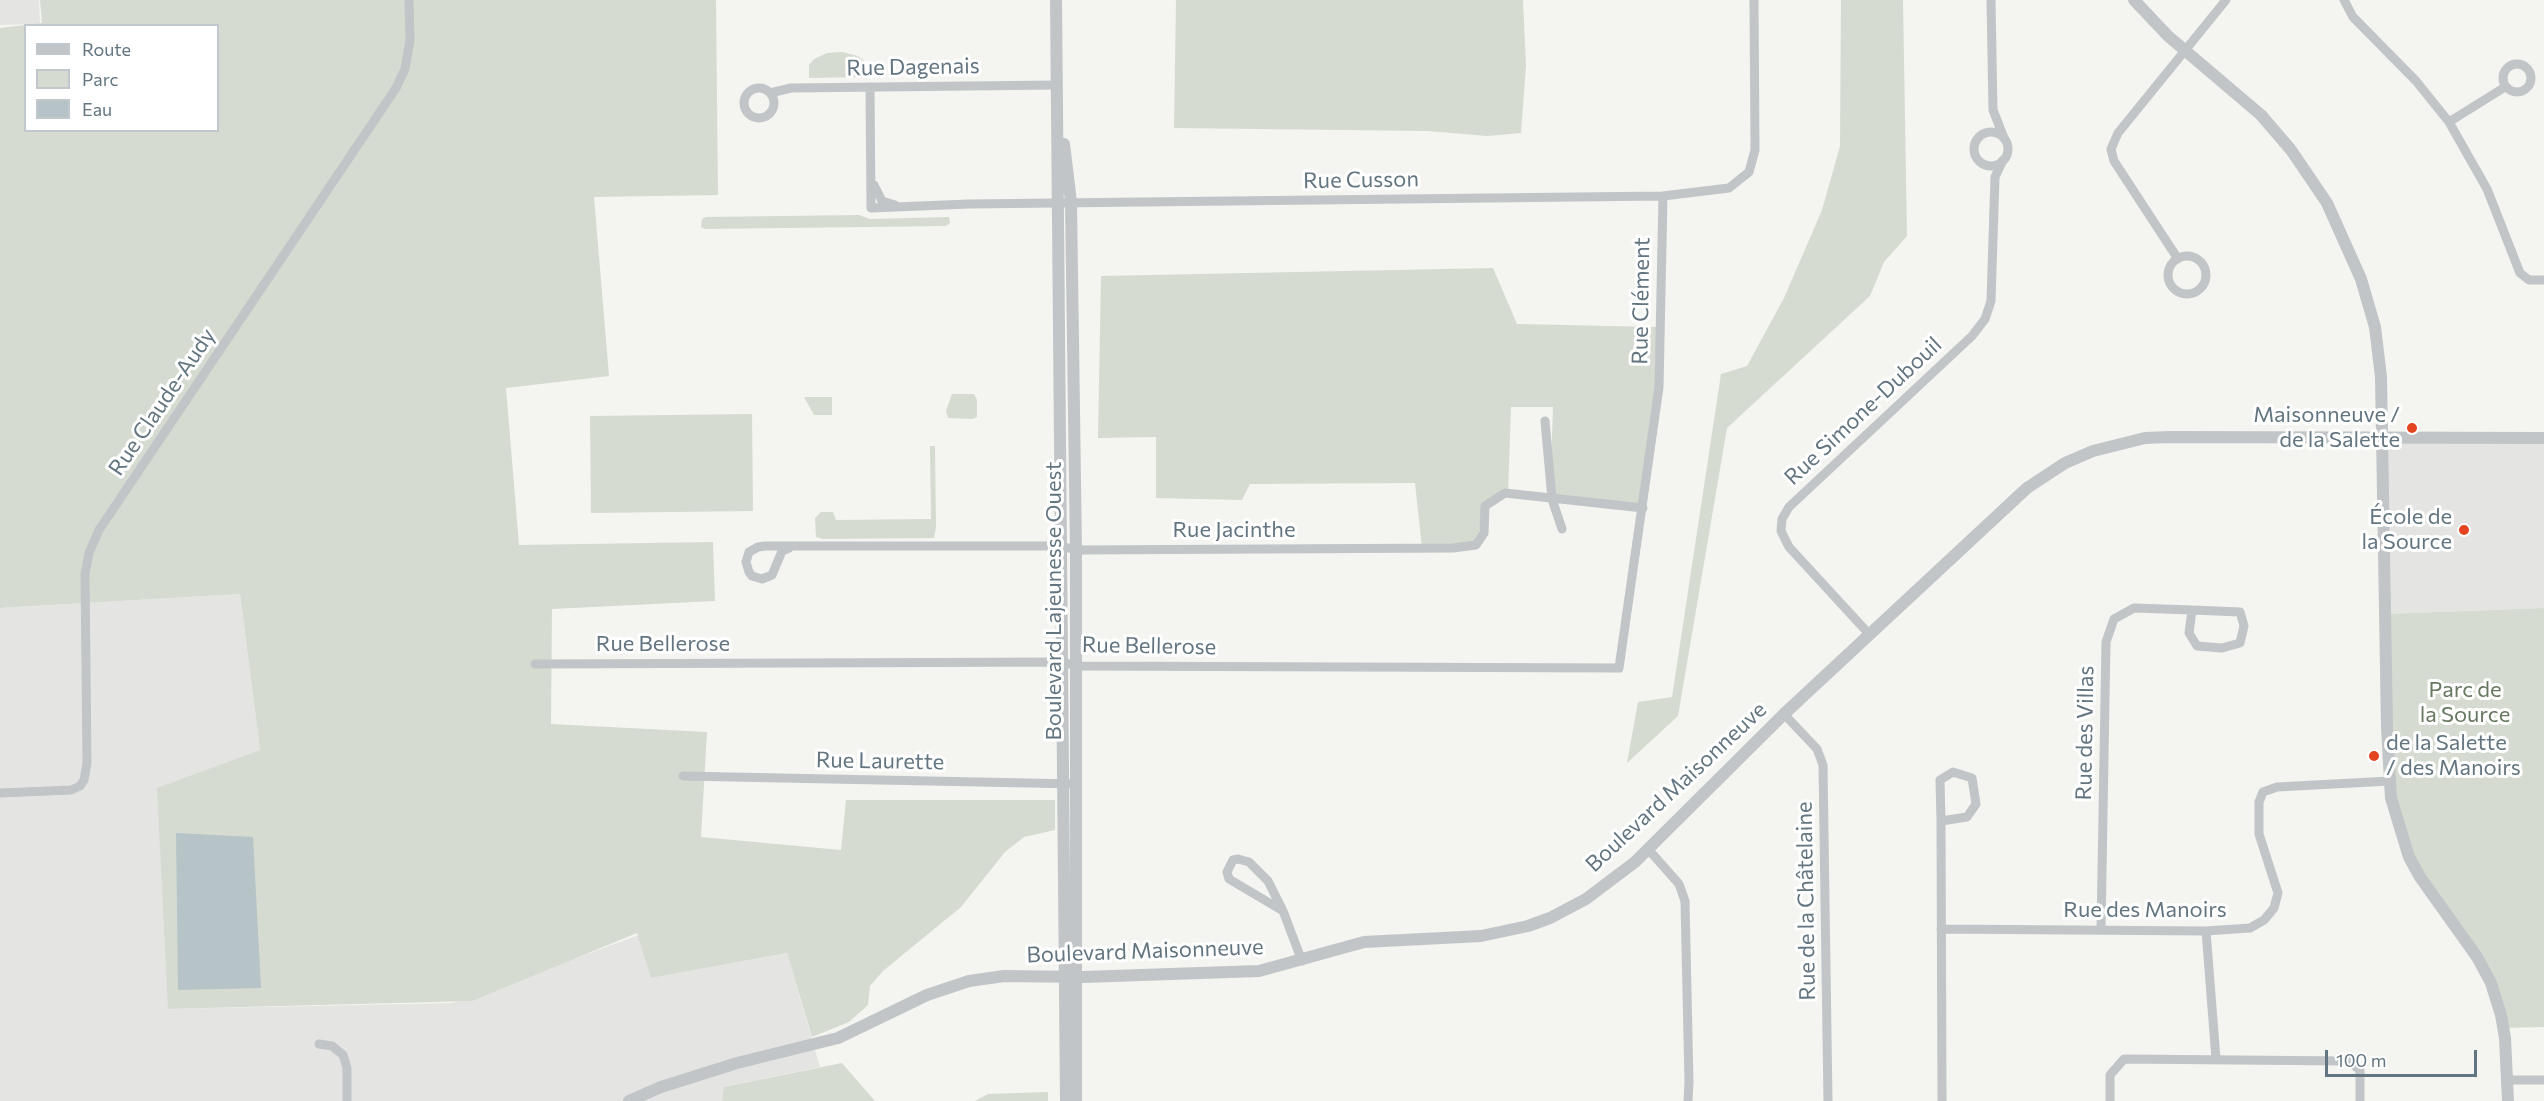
<!DOCTYPE html>
<html>
<head>
<meta charset="utf-8">
<style>
	body { margin:0 }
	#map { position:relative; width:2544px; height:1101px; overflow:hidden; background:#f4f4f0; font-family:Commissioner,sans-serif }
	canvas { display:block }
	.legend { position:absolute; left:24px; top:24px; width:195px; height:108px; box-sizing:border-box; background:#fff; border:2px solid #c1c8cd; margin:0; padding:8px 10px; list-style:none; font-size:18px; color:#637581 }
	.legend li { display:flex; align-items:center; gap:12px; height:30px }
	.legend b { width:30px; border:2px solid #c1c8cd }
	.scale { position:absolute; left:2325px; top:1050px; width:152px; height:27px; box-sizing:border-box; border:3px solid #637581; border-top:0; padding-left:8px; font-size:18px; line-height:21px; white-space:nowrap; color:#637581; -webkit-text-stroke:4px #fff; paint-order:stroke }
</style>
</head>
<body>
<div id="map">
<canvas width="2544" height="1101"></canvas>
<ul class="legend">
<li><b style="height:8px;background:#c1c5c8"></b>Route</li>
<li><b style="height:16px;background:#d5dbd1"></b>Parc</li>
<li><b style="height:16px;background:#b6c4c7"></b>Eau</li>
</ul>
<div class="scale">100 m</div>
</div>
<script>
const ctx = document.querySelector('canvas').getContext('2d');
ctx.lineJoin = 'round';
function fillPath(path, color) { ctx.fillStyle = color; ctx.fill(path, 'evenodd'); }
const toPath = rows => new Path2D(rows.map(r => 'M' + r).join(''));
function stroke(path, color, width, dash) { ctx.strokeStyle = color; ctx.lineWidth = width; ctx.lineCap = dash ? 'butt' : 'round'; ctx.setLineDash(dash || []); ctx.stroke(path); }
function drawText(font, color, halo, rows, align = 'center') {
  ctx.font = font + ' Commissioner,sans-serif'; ctx.lineWidth = 6; ctx.setLineDash([]); ctx.textBaseline = 'middle'; ctx.strokeStyle = halo; ctx.fillStyle = color; for (const [text, x, y, turn = 0] of rows) {
    ctx.save(); ctx.translate(x, y); ctx.rotate((+turn || 0) * Math.PI / 180); ctx.textAlign = isNaN(turn) ? turn : align; if (halo) ctx.strokeText(text, 0, 0); ctx.fillText(text, 0, 0); ctx.restore();
  }
}
fillPath(toPath([
	[0,0,39,0,40,24,0,25],
	[2544,438,2544,608,2385,614,2382,439],
	[240,594,260,750,168,1009,453,1003,639,935,651,978,787,953,820,1067,724,1087,722,1101,0,1101,0,608]
]), '#e4e5e3');
fillPath(toPath([
	[40,0,716,0,718,195,594,197,609,376,506,388,519,545,713,542,715,601,552,609,551,724,707,732,701,837,841,850,846,800,1055,800,1055,830,1024,837,1005,852,961,907,883,971,870,986,868,1005,849,1022,812,1037,787,953,651,978,637,933,472,1001,168,1009,157,788,260,750,240,594,0,608,0,28,42,23],
	[26,26,218,26,218,130,26,130],
	[1176,0,1523,0,1526,66,1521,133,1487,136,1427,131,1174,128],
	[1841,0,1903,0,1907,236,1884,262,1870,296,1727,428,1678,716,1627,763,1638,702,1672,697,1721,374,1747,366,1784,298,1822,210,1840,146],
	[842,52,858,56,863,60,868,69,868,77,809,78,809,65,814,59,827,53],
	[859,215,870,219,949,217,950,223,946,226,705,229,701,227,702,219,706,217],
	[1493,268,1517,324,1656,327,1659,384,1643,508,1550,495,1553,407,1511,407,1508,494,1485,508,1476,544,1422,548,1415,483,1250,484,1242,500,1156,498,1156,437,1098,438,1101,276],
	[952,394,974,394,977,400,977,417,972,419,948,418,946,411],
	[804,397,832,397,832,415,814,415],
	[752,414,753,511,591,513,590,416],
	[930,446,935,446,936,527,934,538,824,539,816,537,815,518,821,512,833,512,836,520,931,519],
	[2544,608,2544,1027,2503,1028,2491,983,2420,877,2391,798,2385,614],
	[842,1063,875,1101,722,1101,724,1087],
	[1048,1092,1048,1101,975,1101,988,1094]
]), '#d5dbd1');
fillPath(toPath([
	[176,833,253,837,261,988,178,990]
]), '#b6c4c7');
stroke(toPath([
	[1991,0,1993,110,2004,138],
	[2344,0,2353,17,2416,81,2449,122,2487,189,2520,273,2529,280,2544,280],
	'2503 78a14 14 0 1 1 28 0a14 14 0 1 1-28 0Z',
	[870,87,871,208,969,204,1663,196],
	'744 103a15 15 0 1 1 30 0a15 15 0 1 1-30 0Z',
	[770,93,791,88,1057,85],
	[2449,122,2505,87],
	'1974 149a17 17 0 1 1 34 0a17 17 0 1 1-34 0Z',
	[874,185,882,201,895,205],
	'2168 275a19 19 0 1 1 38 0a19 19 0 1 1-38 0Z',
	[2178,259,2114,161,2111,149,2118,133,2226,0],
	[1545,421,1552,499,1562,529],
	[789,548,782,551,772,575,762,579,752,576,749,572,746,562,749,552,758,547,765,546,1061,546,1076,550,1453,548,1476,545,1484,533,1485,506,1505,493,1643,508],
	[1869,634,1789,547,1781,531,1782,519,1789,507,1972,336,1985,319,1991,301,1995,177,2003,160],
	[535,664,1063,662,1076,666,1619,668,1659,387,1663,196,1729,188,1749,172,1755,150,1754,0],
	[1784,714,1817,749,1823,765,1828,1101],
	[683,776,1077,784],
	[0,793,71,790,80,786,84,780,87,763,85,574,89,553,99,530,396,88,405,69,410,40,409,0],
	[1941,821,1967,817,1976,804,1972,778,1953,772,1940,780,1941,821,1942,1101],
	[1648,849,1679,884,1685,901,1689,1082,1688,1101],
	[1283,911,1229,879,1227,872,1233,860,1238,859,1249,862,1268,881,1283,911,1302,961],
	[1941,929,2206,931,2250,928,2264,920,2274,908,2278,893,2259,834,2259,802,2263,792,2277,787,2390,781],
	[2101,930,2106,642,2114,619,2134,608,2192,610,2240,612,2244,626,2240,643,2222,648,2197,646,2189,633,2192,610],
	[2206,931,2216,1059],
	[319,1044,332,1046,343,1055,347,1068,347,1101],
	[2507,1080,2544,1080],
	[2110,1101,2110,1075,2124,1059,2348,1061,2360,1070,2360,1101]
]), '#c1c5c8', 9);
stroke(toPath([
	[1056,0,1066,1101],
	[2134,0,2168,36,2261,115,2291,150,2327,203,2361,279,2375,327,2381,377,2387,728,2391,798,2409,857,2420,877,2477,957,2491,983,2501,1015,2505,1038,2508,1101],
	[1064,144,1071,202,1076,550,1076,1101],
	[629,1101,661,1087,737,1063,838,1038,927,995,969,981,1004,976,1083,977,1259,971,1364,942,1481,936,1528,926,1550,918,1586,899,1635,862,1784,714,2027,488,2065,463,2093,451,2145,438,2170,437,2544,438]
]), '#c1c5c8', 12);
for (const [x, y, r, color] of [
	[2412,428,6,"#e44420"],
	[2464,530,6,"#e44420"],
	[2374,756,6,"#e44420"]
]) { const dot = new Path2D(); dot.arc(x, y, r, 0, 2 * Math.PI); ctx.fillStyle = color; ctx.fill(dot); stroke(dot, '#fff', 2); }
drawText('22px', '#637581', '#fff', [
	["Rue Dagenais",913,67,-1],
	["Rue Cusson",1361,180,-1],
	["Rue Clément",1641,301,-89],
	["Rue Claude-Audy",162,402,-56],
	["Rue Simone-Dubouil",1863,411,-43],
	["Rue Jacinthe",1234,530],
	["Boulevard Lajeunesse Ouest",1054,601,-90],
	["Rue Bellerose",663,644],
	["Rue Bellerose",1149,646,1],
	["Rue des Villas",2085,733,-89],
	["Rue Laurette",880,761,1],
	["Boulevard Maisonneuve",1676,787,-43],
	["Rue de la Châtelaine",1806,901,-91],
	["Rue des Manoirs",2145,910],
	["Boulevard Maisonneuve",1145,951,-2]
]);
drawText('22px', '#637581', '#fff', [
	["Maisonneuve /",2400,415],
	["de la Salette",2400,440],
	["École de",2452,517],
	["la Source",2452,542],
	["de la Salette",2386,743,"left"],
	["/ des Manoirs",2386,768,"left"]
], 'right');
drawText('22px', '#677861', '#fff', [
	["Parc de",2465,690],
	["la Source",2465,715]
]);
</script>
</body>
</html>
